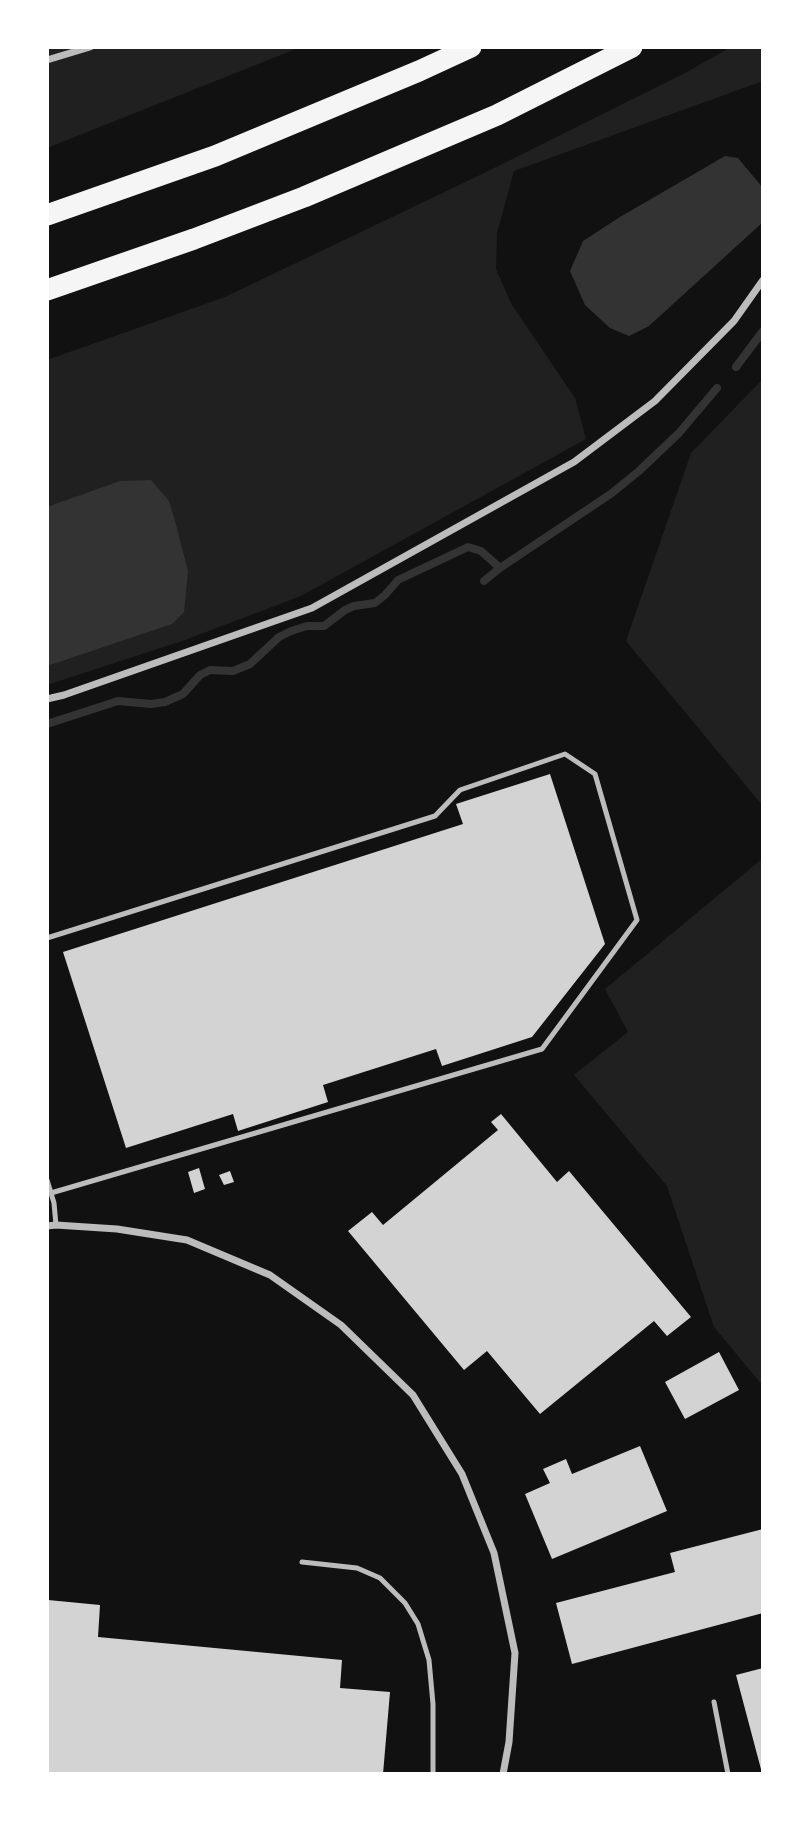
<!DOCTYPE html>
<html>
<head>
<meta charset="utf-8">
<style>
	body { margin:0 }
	#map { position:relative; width:810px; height:1821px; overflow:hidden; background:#111; font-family:Inter,sans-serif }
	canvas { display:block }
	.frame { position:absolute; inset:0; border:49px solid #fff; pointer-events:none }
</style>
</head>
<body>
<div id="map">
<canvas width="810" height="1821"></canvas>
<div class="frame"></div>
</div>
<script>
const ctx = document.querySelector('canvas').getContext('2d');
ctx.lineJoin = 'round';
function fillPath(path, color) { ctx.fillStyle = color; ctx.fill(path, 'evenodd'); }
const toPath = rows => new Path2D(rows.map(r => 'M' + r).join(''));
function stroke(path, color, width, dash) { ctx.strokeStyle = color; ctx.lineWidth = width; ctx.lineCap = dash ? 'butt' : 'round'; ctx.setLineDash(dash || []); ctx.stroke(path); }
fillPath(toPath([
	[47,47,301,47,47,148],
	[731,47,763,47,763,81,514,171,497,233,496,269,512,305,575,398,586,439,301,596,185,640,47,685,47,360,225,297,482,174,685,73],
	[763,379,763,806,626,641,691,453],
	[763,858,763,1386,714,1327,667,1186,574,1075,628,1032,605,989]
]), '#202020');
fillPath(toPath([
	[725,156,738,158,763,188,763,222,649,326,629,336,610,328,585,305,570,271,583,241,620,217],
	[151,480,169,501,175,521,188,571,184,612,172,624,47,666,47,507,120,481]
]), '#333');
stroke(toPath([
	[736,367,763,331],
	[484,581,500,568],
	[47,724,118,701,151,704,165,702,183,694,200,675,210,670,233,671,250,664,279,637,291,631,307,626,324,626,345,610,354,606,375,603,385,595,398,580,468,547,481,551,500,568,612,493,639,471,679,433,717,388]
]), '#333', 8);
fillPath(toPath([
	[550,774,605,944,532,1037,442,1066,436,1049,323,1085,328,1102,238,1131,233,1114,126,1148,63,952,463,824,456,804],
	[501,1114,557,1182,569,1171,691,1317,667,1336,654,1321,540,1414,487,1351,464,1370,348,1231,372,1212,383,1225,498,1130,491,1122],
	[199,1168,205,1189,194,1193,188,1172],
	[230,1171,234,1182,224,1185,219,1175],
	[719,1352,739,1390,685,1419,665,1382],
	[640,1446,667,1511,552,1559,525,1494,550,1483,543,1469,566,1459,572,1474],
	[763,1529,763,1613,572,1664,556,1603,675,1572,670,1553],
	[48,1600,100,1605,98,1637,342,1660,340,1688,390,1692,383,1774,47,1774],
	[763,1668,763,1773,762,1773,736,1675]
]), '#d3d3d3');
stroke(toPath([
	[47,938,435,816,460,790,565,754,595,774,637,920,542,1049,51,1193],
	[47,1180,54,1203,56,1225],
	[302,1562,357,1568,380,1578,405,1603,418,1624,429,1660,433,1704,433,1774],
	[714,1702,728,1774]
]), '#bcbcbc', 5);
stroke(toPath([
	[47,60,90,47],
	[47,699,64,695,312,608,574,462,655,401,734,321,763,280],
	[47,1226,56,1225,117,1229,187,1240,270,1275,341,1325,413,1395,462,1474,494,1553,515,1653,509,1742,503,1774]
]), '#bcbcbc', 7);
stroke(toPath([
	[47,215,215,156,419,71,471,47],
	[47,290,194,239,304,197,497,115,632,47]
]), '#f5f5f5', 21);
</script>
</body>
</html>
